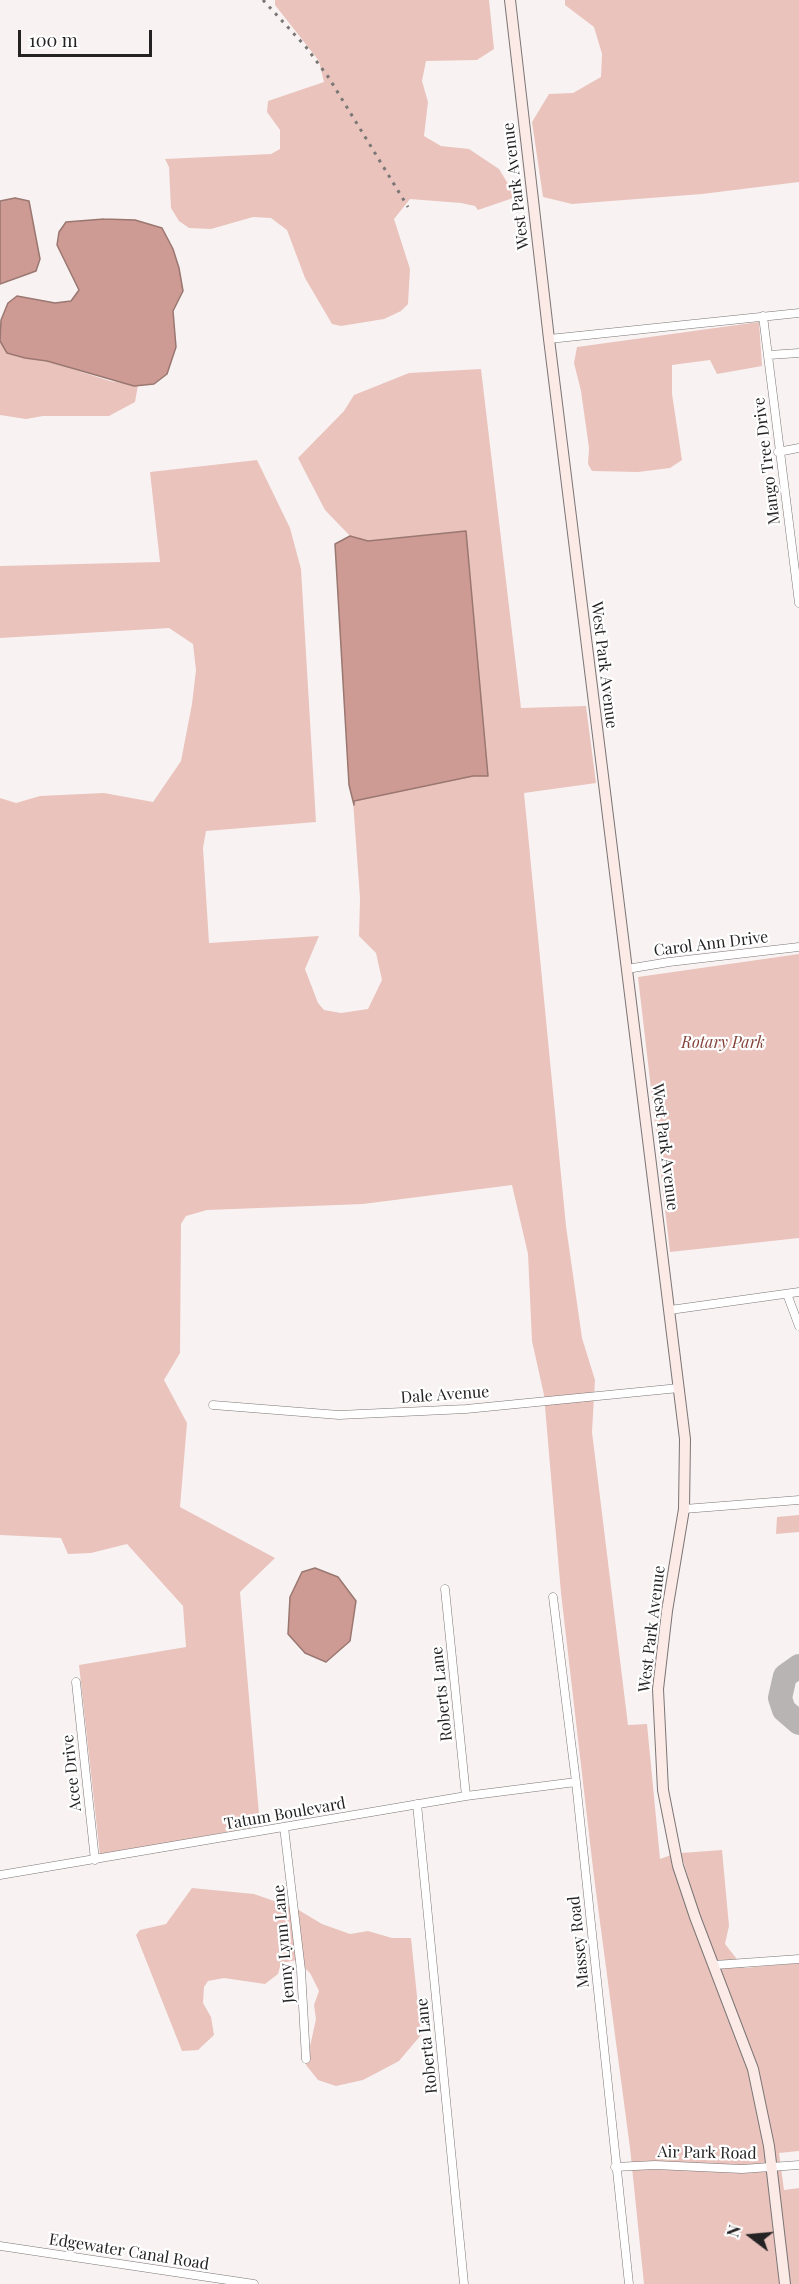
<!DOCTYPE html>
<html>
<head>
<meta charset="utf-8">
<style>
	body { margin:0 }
	#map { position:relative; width:799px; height:2284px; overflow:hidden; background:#f8f3f2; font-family:"Playfair Display",serif }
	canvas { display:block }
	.north { position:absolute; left:721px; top:2206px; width:60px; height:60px; -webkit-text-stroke:4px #fff; paint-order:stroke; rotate:286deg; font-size:16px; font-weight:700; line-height:24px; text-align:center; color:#242222 }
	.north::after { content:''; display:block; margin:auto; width:21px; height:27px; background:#242222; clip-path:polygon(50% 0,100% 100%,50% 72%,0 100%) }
	.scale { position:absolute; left:18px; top:30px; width:134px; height:27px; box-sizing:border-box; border:3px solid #242222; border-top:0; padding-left:8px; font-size:18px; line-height:21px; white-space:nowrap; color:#242222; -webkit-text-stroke:4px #fff; paint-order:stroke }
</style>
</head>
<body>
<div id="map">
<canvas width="799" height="2284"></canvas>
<div class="north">N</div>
<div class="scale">100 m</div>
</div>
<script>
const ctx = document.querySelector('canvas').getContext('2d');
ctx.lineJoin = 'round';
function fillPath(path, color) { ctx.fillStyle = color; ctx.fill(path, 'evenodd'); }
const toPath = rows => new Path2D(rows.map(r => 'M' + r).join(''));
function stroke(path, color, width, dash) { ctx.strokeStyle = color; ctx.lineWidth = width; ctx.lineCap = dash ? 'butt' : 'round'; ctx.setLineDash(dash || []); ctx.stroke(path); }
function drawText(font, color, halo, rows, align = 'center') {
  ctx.font = font + ' "Playfair Display",serif'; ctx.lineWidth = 4.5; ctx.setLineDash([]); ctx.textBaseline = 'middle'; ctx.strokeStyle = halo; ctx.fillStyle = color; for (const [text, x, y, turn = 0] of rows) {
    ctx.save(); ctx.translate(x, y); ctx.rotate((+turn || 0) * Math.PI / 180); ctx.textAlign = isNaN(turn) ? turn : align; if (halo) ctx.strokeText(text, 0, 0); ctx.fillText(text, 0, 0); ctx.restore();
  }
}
fillPath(toPath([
	[275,0,489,0,494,49,477,60,426,61,422,81,428,102,424,136,441,146,469,149,499,169,516,197,478,210,475,206,461,203,410,199,394,219,410,269,408,304,401,311,384,319,341,326,332,324,305,278,287,230,271,218,253,217,211,229,189,228,179,221,171,208,169,167,165,159,271,154,280,149,280,130,267,112,268,101,324,82,319,61,275,5],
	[565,0,799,0,799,182,702,194,572,204,543,197,532,122,549,94,573,93,601,77,602,54,594,27,565,5],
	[759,322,762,366,717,374,710,360,672,365,672,394,682,460,670,468,638,472,592,471,588,464,589,448,581,391,574,363,577,347],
	[0,341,7,353,47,361,110,381,138,385,135,402,109,416,43,416,26,419,0,415],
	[481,369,521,708,586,706,596,783,524,793,566,1226,582,1338,595,1380,592,1432,628,1725,647,1724,660,1859,671,1855,690,1918,748,2070,764,2146,780,2284,644,2284,630,2148,594,1877,561,1593,544,1395,532,1341,528,1254,512,1185,363,1204,207,1210,186,1216,181,1224,180,1353,164,1380,187,1423,180,1507,275,1558,240,1592,260,1826,100,1855,79,1665,186,1647,183,1606,127,1544,91,1553,68,1554,61,1538,0,1535,0,798,16,803,40,796,104,793,153,802,181,761,192,704,196,670,193,644,169,628,0,638,0,566,160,562,150,472,257,460,290,528,301,569,316,822,206,831,203,848,209,943,319,936,305,969,318,1003,324,1010,341,1013,368,1009,382,980,376,953,359,936,360,898,353,801,473,776,487,776,466,531,368,541,350,536,325,510,298,458,344,411,354,395,409,373],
	[799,954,799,1238,670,1252,638,977],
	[799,1515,799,1532,776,1534,777,1517],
	[722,1850,729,1926,725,1944,744,1968,799,1963,799,2151,779,2153,784,2190,799,2188,799,2284,790,2284,758,2068,699,1916,681,1853],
	[192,1888,254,1894,297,1909,322,1924,350,1934,368,1931,392,1938,411,1938,421,2035,399,2061,363,2080,336,2086,318,2080,306,2065,316,2019,314,2005,319,1991,310,1973,297,1960,281,1963,278,1974,265,1984,224,1978,208,1981,204,1987,203,2003,211,2017,214,2035,198,2050,182,2051,136,1935,140,1930,166,1924]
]), '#eac3bd');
const water = toPath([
	[15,198,29,201,40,259,36,271,0,284,0,201,15,198],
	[104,219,135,220,162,228,173,249,179,268,183,291,173,311,176,347,167,374,154,384,134,386,47,361,25,358,7,353,0,341,1,320,8,303,17,296,55,303,71,301,79,290,57,245,59,232,66,222,104,219],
	[466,531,488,776,473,776,354,801,354,805,349,785,335,544,350,536,368,541,466,531],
	[315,1568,338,1577,356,1601,350,1641,326,1662,305,1653,288,1634,290,1597,302,1572,315,1568]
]);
fillPath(water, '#cd9b93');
stroke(water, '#9a7771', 1.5);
stroke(toPath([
	[799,1666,785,1676,780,1698,784,1710,799,1723]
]), '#b8b4b4', 24);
const street = toPath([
	[763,316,799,603],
	[549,339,799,313],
	[769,355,799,353],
	[778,452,799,448],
	[627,969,669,962,799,947],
	[787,1294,799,1326],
	[670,1310,799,1292],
	[213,1405,339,1415,466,1409,679,1388],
	[684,1509,799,1500],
	[445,1589,466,1796],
	[553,1597,576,1782,629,2284],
	[76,1682,95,1860],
	[417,1804,464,2284],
	[284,1827,301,1970,306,2059],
	[0,1875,466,1796,576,1782],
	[715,1965,799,1959],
	[615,2167,655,2165,742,2169,799,2165],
	[0,2246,254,2284]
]);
const secondary = toPath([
	[510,0,549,339,685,1439,684,1509,667,1611,658,1689,663,1790,678,1866,695,1917,753,2069,769,2146,785,2284]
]);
stroke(street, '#7b7675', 9);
stroke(secondary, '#7b7675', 12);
stroke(street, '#fff', 8);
stroke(secondary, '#fceae7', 10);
stroke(toPath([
	[263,0,306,47,329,78,408,207]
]), '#797675', 3, [3, 6]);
drawText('16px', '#242222', '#fff', [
	["West Park Avenue",516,186,-97],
	["Mango Tree Drive",767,461,-97],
	["West Park Avenue",604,665,83],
	["Carol Ann Drive",711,944,-7],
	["West Park Avenue",665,1147,83],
	["Dale Avenue",445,1395,-4],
	["West Park Avenue",652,1629,-83],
	["Roberts Lane",442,1694,-96],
	["Acee Drive",72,1773,-96],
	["Tatum Boulevard",285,1814,-10],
	["Massey Road",579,1942,-96],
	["Jenny Lynn Lane",284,1944,-95],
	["Roberta Lane",427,2046,-96],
	["Air Park Road",707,2153,1],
	["Edgewater Canal Road",129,2252,9]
]);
drawText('italic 16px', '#834139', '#fff', [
	["Rotary Park",723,1043]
]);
</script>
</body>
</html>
